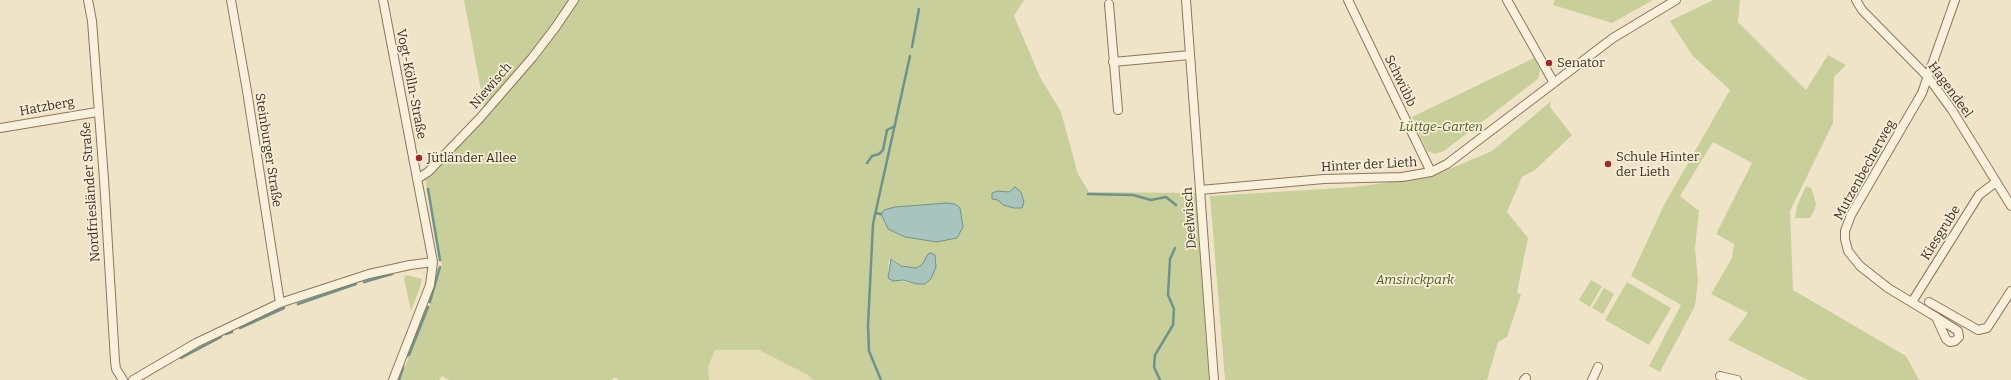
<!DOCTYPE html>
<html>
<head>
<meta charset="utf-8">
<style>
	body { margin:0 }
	canvas { display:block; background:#f0e4c8 }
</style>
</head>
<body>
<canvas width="2011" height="380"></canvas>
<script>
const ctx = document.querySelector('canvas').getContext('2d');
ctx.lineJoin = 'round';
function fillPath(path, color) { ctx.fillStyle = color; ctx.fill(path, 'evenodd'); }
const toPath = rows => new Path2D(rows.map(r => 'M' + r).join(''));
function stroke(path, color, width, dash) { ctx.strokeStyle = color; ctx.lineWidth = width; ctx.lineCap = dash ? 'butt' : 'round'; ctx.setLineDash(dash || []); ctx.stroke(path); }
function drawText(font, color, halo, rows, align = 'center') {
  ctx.font = font + ' Bitter,serif'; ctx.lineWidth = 3.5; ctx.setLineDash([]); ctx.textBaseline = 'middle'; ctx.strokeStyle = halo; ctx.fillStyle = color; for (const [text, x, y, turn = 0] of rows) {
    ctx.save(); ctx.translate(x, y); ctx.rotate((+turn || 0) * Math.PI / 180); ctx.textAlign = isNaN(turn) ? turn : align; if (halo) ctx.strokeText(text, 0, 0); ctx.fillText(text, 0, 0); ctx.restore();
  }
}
fillPath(toPath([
	[715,350,759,350,808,375,813,380,709,380,708,367]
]), '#e6deb5');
fillPath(toPath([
	[464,0,1024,0,1014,16,1040,77,1061,112,1078,174,1089,192,1196,193,1209,380,813,380,808,375,759,350,715,350,708,367,709,380,619,380,614,377,612,380,449,380,442,376,439,380,398,380,403,365,406,365,408,359,406,356,426,306,429,307,430,304,428,302,434,285,437,268,442,267,425,179,489,112,484,106],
	[998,191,1009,192,1003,205,998,200],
	[908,206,957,238,937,242,905,237,888,229,884,223,895,207],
	[928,254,935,255,936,267,917,284,897,280,888,275,889,260,893,259,901,266,908,268,916,268,922,265],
	[1555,0,1653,0,1612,23,1553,5],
	[1713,0,1740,0,1738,22,1806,90,1828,55,1846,65,1834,77,1833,123,1790,211,1793,290,1906,356,1919,380,1808,380,1728,340,1748,313,1711,294,1732,258,1734,244,1716,234,1752,163,1713,142,1680,196,1699,211,1695,248,1698,280,1695,306,1660,372,1649,366,1681,305,1631,276,1664,205,1730,90,1693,56,1670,21],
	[1534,58,1540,70,1538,79,1444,151,1435,154,1427,151,1412,117],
	[1551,101,1550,107,1572,135,1535,170,1522,177,1507,212,1528,238,1517,292,1521,295,1507,337,1498,342,1487,380,1225,380,1210,196,1355,187,1433,176,1492,151],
	[1806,186,1811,188,1816,203,1815,209,1810,218,1795,218,1797,206],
	[406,275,422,279,419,290,411,311,404,279],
	[1591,280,1602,286,1590,307,1579,300],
	[1627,282,1671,308,1649,345,1605,320],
	[1604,288,1614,294,1603,314,1592,308]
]), '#c9cf9b');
const water = toPath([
	[1015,187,1021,192,1024,202,1022,208,1014,208,1003,205,998,200,992,199,992,193,998,191,1009,192,1015,187],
	[947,203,955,204,960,208,963,227,957,238,937,242,905,237,888,229,881,214,884,210,895,207,947,203],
	[931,253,935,255,936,267,931,279,925,284,917,284,903,280,893,281,888,278,891,259,901,266,916,268,922,265,928,254,931,253]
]);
fillPath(water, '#a9c4bc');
stroke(water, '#6f938a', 1);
stroke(toPath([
	[912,47,919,9],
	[867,163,872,156,879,154,883,150,887,130,895,126],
	[428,189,440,260],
	[1088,194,1133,195,1151,200,1166,197,1176,205],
	[875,213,881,214],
	[364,282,392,274],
	[430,302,440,267],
	[298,304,356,284],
	[240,328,284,308],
	[226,334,232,332],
	[409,355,428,307],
	[181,358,221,337],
	[399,380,403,368],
	[881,380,869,351,868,325,873,224,910,56],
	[1160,380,1154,367,1155,355,1173,325,1174,309,1168,295,1170,259,1175,248]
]), '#6f938a', 2.5);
const minor = toPath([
	[88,0,92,21,104,179,115,361,116,369,123,380],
	[231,0,247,91,280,303],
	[383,0,433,262,430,285,393,380],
	[1186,0,1214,380],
	[1348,0,1431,172],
	[1507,0,1554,83],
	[1856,0,1862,10,1928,77,1952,110,2011,206],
	[1109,4,1118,110],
	[1113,62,1190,55],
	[0,128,97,112],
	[417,179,428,172,480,118,532,58,555,28,574,0],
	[1200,190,1324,179,1402,177,1431,172,1447,164,1613,38,1676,0],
	[1912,302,1979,195,1996,182],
	[1929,302,1978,330,1987,328,2011,291],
	[1936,317,1958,331,1959,337,1955,341,1950,342,1946,339,1936,317,1888,288,1860,266,1848,251,1845,239,1845,231,1851,215,1922,93,1955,0],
	[1720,376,1737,380],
	[133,380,196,343,280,303,369,274,410,265,433,262],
	[1524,380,1526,378],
	[1592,380,1598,367]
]);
stroke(minor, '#8d765c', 10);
stroke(minor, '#faf1dc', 8);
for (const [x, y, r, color] of [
	[1549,63,4,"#9e2a2b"],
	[419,158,4,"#9e2a2b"],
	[1608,164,4,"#9e2a2b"]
]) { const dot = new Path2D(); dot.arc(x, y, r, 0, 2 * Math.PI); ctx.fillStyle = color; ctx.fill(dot); stroke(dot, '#f7eed8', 1.5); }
drawText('13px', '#3d2e20', '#f7eed8', [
	["Senator",1557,63],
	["Schule Hinter",1616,157],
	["der Lieth",1616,172],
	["Jütländer Allee",427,158]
], 'left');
drawText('13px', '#3d2e20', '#f7eed8', [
	["Schwübb",1400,81,64],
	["Vogt-Kölln-Straße",411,84,79],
	["Niewisch",491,86,-49],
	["Hagendeel",1950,90,54],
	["Hatzberg",47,107,-10],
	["Steinburger Straße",268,150,81],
	["Hinter der Lieth",1369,165,-3],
	["Mutzenbecherweg",1865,170,-61],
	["Nordfriesländer Straße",91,192,-94],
	["Deelwisch",1190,218,-94],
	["Kiesgrube",1941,233,-58]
]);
drawText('italic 13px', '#4d5a26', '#f7eed8', [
	["Lüttge-Garten",1441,127],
	["Amsinckpark",1415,280]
]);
</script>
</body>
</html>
